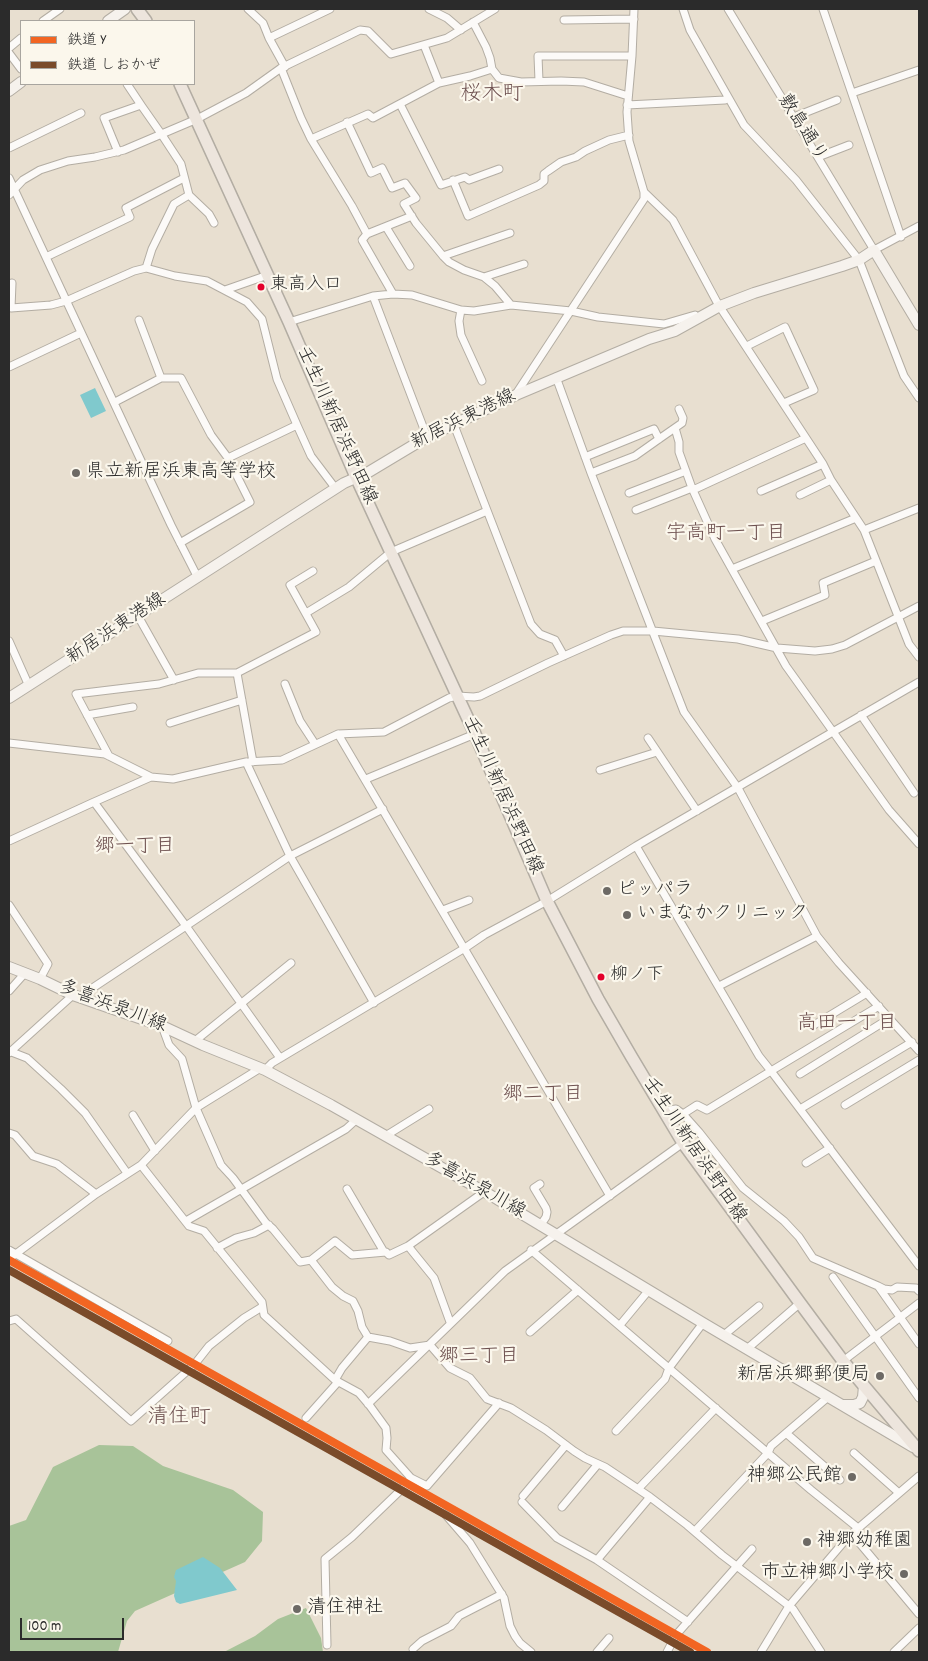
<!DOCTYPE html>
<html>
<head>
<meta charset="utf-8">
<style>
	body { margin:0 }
	#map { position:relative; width:928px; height:1661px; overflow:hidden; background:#e8dfd0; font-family:Dekko,"Klee One",sans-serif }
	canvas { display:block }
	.frame { position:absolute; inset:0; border:10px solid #2b2b2b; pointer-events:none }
	.legend { position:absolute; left:20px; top:20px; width:175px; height:65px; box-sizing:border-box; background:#fbf7ec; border:1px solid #a8a59f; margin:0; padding:6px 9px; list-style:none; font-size:15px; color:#2b2b2b }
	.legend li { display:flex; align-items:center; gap:10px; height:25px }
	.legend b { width:25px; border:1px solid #a8a59f }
	.scale { position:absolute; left:20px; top:1618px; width:104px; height:22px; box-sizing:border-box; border:2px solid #2b2b2b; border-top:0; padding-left:6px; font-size:15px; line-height:18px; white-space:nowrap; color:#2b2b2b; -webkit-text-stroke:4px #fbf7ec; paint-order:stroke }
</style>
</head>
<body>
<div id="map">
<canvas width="928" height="1661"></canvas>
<div class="frame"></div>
<ul class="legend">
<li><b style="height:6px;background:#f26522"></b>鉄道 Y</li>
<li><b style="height:6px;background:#7a4b2a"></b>鉄道 しおかぜ</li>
</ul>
<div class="scale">100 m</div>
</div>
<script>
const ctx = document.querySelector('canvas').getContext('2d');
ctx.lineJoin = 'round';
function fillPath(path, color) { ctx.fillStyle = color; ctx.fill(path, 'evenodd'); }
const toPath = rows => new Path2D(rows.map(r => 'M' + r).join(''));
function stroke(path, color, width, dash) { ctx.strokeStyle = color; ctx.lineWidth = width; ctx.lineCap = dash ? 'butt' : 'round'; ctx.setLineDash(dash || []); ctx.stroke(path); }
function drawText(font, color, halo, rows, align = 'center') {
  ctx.font = font + ' Dekko,"Klee One",sans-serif'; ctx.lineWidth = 4.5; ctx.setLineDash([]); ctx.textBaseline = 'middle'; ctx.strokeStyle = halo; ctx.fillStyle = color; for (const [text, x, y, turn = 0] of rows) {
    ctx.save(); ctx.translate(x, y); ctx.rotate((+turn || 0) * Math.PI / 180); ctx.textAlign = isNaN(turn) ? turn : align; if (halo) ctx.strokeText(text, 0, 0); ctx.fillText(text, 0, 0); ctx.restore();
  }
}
fillPath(toPath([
	[99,1445,133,1446,163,1466,233,1490,263,1512,262,1541,245,1562,135,1611,127,1621,118,1652,9,1652,9,1526,26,1520,53,1467],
	[306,1608,321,1638,323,1652,224,1652,255,1636,278,1619]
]), '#a8c399');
fillPath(toPath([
	[95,388,106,411,91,418,80,395],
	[203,1557,220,1568,237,1590,180,1604,176,1602,174,1596,176,1581,174,1577,176,1570]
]), '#80c9cd');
const street = toPath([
	[248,9,263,23,269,38],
	[429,9,447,18,461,30],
	[683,9,690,30,744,125,796,180,859,260,904,376,919,398],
	[728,9,874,250,919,226],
	[823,9,901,237],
	[564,20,634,19],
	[43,21,60,9],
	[473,22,486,47,490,58,492,69],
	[424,45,439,83],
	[9,48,21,38],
	[9,53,21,69],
	[285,67,269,38,330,9],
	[281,68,301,118,311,139,352,206,367,234,412,216],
	[539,81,538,56,632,56],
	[127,84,141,105],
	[852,93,919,70],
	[400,104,441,185,465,177,469,180,499,169],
	[627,105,725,100,728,97],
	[794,117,837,100],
	[347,122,371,173,382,168,392,188,405,183,416,198,404,204,416,223,443,256,449,262,464,270,484,277],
	[311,139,368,114,373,118,439,83,470,76,492,69,499,78,521,82,561,81,584,82,628,96],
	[9,148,81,113],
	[118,152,104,118,141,105,162,135,181,164,189,195,209,214,214,223],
	[818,157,849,145],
	[9,178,171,525,198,578],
	[453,180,468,216,539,185,544,181,544,174,548,171,561,162,576,157,585,151,609,140,629,135],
	[644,192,673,220,718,304,823,464,831,480,864,530,909,644,919,657],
	[9,195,23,180,40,170,68,161,95,157,124,150,197,119,246,93,281,68,360,30,368,31,391,54,447,38,495,9],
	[386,227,410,266],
	[367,234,362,240,393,294],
	[443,256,510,233],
	[46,257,130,217,126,208,184,178],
	[524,264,484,277,495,286,511,305,571,311,598,317,664,324,695,315],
	[146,268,152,249,174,204,189,195],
	[12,283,11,308,51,305,66,301,134,271,146,268,175,276,207,281,247,302,262,319,277,379,297,425],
	[225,290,268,275],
	[373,296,427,437],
	[139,320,161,378],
	[289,322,373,296,393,294,412,295,461,310],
	[747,346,785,327,814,390,784,403],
	[9,367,81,333],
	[556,377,591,473,684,712,738,788,817,936,839,963,919,1051],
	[482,381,461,335,459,321,461,310,474,311,511,305],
	[516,394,644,199,644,192,629,141,627,112,632,56,634,9],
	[115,402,161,378,181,378,211,435,228,458],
	[454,425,531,624,540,634,555,640,564,656],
	[675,428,679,442,679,452,692,488,715,539,786,666,889,810,919,844],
	[585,457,654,429,659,439],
	[591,473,635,456,659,439,682,423,683,418,679,409],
	[693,490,806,438],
	[761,491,823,464],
	[629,493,686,471],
	[800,495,831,480],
	[636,510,692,488],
	[864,530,919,508],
	[180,543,250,502,228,458,297,425,311,456,336,489],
	[732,569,856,518],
	[306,613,349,587,391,552,487,511],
	[138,616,174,680],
	[762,621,825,595,823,583,876,561],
	[9,641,29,686],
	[237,673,316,632,290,585,313,571],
	[285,684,300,721,315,744],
	[87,715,133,707],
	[861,715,914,793],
	[170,723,242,700],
	[338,734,610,1196],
	[648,738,697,811],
	[9,743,105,754,151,777,173,779,246,762,282,760,338,734,384,732,449,698,457,696,474,697,480,696,548,663,611,635,623,631,653,631,738,639,777,648,815,651,832,649,845,645,919,606],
	[109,756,76,694,159,684,198,673,237,673,253,762],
	[246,762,290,856,374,1003],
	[600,770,657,752],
	[366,779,475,734],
	[9,841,94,802],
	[636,846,759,1056,771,1071,707,1110,697,1105,683,1114,676,1109,664,1111],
	[9,905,48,964,40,979],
	[443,910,469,900],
	[719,986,817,936],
	[9,991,25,973],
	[79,997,186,926,94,802,151,777],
	[879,1006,771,1071,919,1266],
	[814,1025,867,993],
	[162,1026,169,1045,182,1059,196,1108,221,1165,233,1178,266,1223,273,1229,300,1262,311,1260],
	[195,1041,291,963],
	[9,1051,27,1058,61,1089,85,1113,127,1173],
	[9,1053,73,995],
	[280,1058,186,926,290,856,383,809],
	[259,1069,196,1108,141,1165,189,1226,204,1231,262,1302,264,1315,335,1380,359,1393,370,1406,386,1428,387,1438,386,1450,411,1478,427,1486,499,1403],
	[265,1070,272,1063,465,948,484,935,547,901,636,846,919,682],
	[800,1074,890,1018],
	[845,1105,919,1060],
	[800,1109,912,1042],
	[683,1114,699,1132,743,1188,784,1221,799,1237,813,1258,878,1286,919,1344],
	[133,1115,155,1151],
	[9,1133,15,1135,33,1156,57,1164,96,1194,141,1165],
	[387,1135,429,1109],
	[806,1163,830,1148],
	[540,1184,534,1188,546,1208,547,1212,546,1217,540,1226],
	[347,1189,384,1252],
	[186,1221,346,1129,357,1119],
	[408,1246,484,1192],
	[217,1248,236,1238,254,1233,269,1225],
	[9,1250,168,1341],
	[531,1250,811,1490,858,1528],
	[9,1259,96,1194],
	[833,1277,919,1398],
	[878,1286,884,1289,892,1290,897,1287,916,1288,919,1291],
	[9,1321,16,1319,131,1421,194,1365,209,1346,244,1318,262,1307],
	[450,1322,434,1278,408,1246,389,1255,386,1252,352,1255,335,1241,311,1260,332,1287,343,1296,353,1301,358,1311,362,1327,368,1337,390,1341,410,1348,430,1345,450,1368,470,1378,487,1399,511,1408,546,1430,574,1451,585,1458,605,1467,650,1497,687,1525,722,1555,793,1609,821,1652],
	[620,1325,649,1290],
	[530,1332,578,1290],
	[724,1335,759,1306],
	[747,1349,800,1303],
	[843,1361,919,1303],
	[335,1380,342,1368,368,1337],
	[368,1404,505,1271,683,1143],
	[306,1418,338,1382],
	[616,1431,665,1379,669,1368,703,1323],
	[786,1433,840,1480],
	[854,1453,899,1493],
	[401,1489,433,1505,445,1514,470,1543,504,1598,510,1626,515,1636,520,1643,531,1652],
	[638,1489,716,1408],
	[523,1496,566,1445],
	[522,1502,557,1538,597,1560,688,1622],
	[562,1507,598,1464],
	[695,1531,768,1453,771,1446,828,1397],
	[852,1534,919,1614],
	[597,1560,650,1497],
	[327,1645,325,1559,352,1537,407,1484,411,1478],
	[413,1649,422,1641,451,1626,459,1616,502,1594],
	[597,1652,609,1638],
	[667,1652,676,1635,752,1549],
	[761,1652,789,1606,848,1537,919,1476],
	[894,1652,919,1628]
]);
const secondary = toPath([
	[108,21,125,9],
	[9,91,21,82],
	[9,698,344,483,367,473,427,437,516,395,649,339,675,331,720,306,754,293,842,266,859,260,874,250,919,325],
	[9,967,40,979,73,995,162,1026,203,1045,265,1070,331,1105,497,1199,703,1323,913,1447],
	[843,1405,854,1405,860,1403,863,1397,864,1386]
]);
const primary = toPath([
	[137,9,146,21],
	[180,84,289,322,356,477,475,734,547,901,598,999,631,1056,683,1143,800,1303,843,1361,919,1451]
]);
stroke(street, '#b3ada3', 9);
stroke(secondary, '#b3ada3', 12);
stroke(primary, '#b3ada3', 14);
stroke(street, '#fcfaf8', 7);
stroke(secondary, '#f6f2ed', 10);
stroke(primary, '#ede5dd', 11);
stroke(toPath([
	[9,1260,707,1652]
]), '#f26522', 8);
stroke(toPath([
	[9,1270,690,1652]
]), '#7a4b2a', 8);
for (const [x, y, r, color] of [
	[261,287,4.5,"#e4002b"],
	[76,473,5,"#6d6a65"],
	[607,891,5,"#6d6a65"],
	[627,915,5,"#6d6a65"],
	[601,977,4.5,"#e4002b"],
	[880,1376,5,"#6d6a65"],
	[852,1477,5,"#6d6a65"],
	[807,1542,5,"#6d6a65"],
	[904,1574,5,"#6d6a65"],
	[297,1609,5,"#6d6a65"]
]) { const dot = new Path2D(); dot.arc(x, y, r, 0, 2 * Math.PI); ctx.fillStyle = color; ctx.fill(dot); stroke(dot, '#fbf7ec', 2); }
drawText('18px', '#2b2b2b', '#fbf7ec', [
	["東高入口",270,287],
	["柳ノ下",610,977]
], 'left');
drawText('19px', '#2b2b2b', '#fbf7ec', [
	["敷島通り",801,129,58],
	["新居浜東港線",464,421,-26],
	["壬生川新居浜野田線",335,426,66],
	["新居浜東港線",117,630,-33],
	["壬生川新居浜野田線",501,796,66],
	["多喜浜泉川線",112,1008,21],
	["壬生川新居浜野田線",693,1151,56],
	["多喜浜泉川線",474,1187,30]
]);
drawText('19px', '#2b2b2b', '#fbf7ec', [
	["県立新居浜東高等学校",86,473],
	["ピッパラ",617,891],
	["いまなかクリニック",637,915],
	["新居浜郷郵便局",870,1376,"right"],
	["神郷公民館",842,1477,"right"],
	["神郷幼稚園",817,1542],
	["市立神郷小学校",894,1574,"right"],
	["清住神社",307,1609]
], 'left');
drawText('20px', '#6e5150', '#fbf7ec', [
	["宇高町一丁目",726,535],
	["郷一丁目",135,848],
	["高田一丁目",847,1025],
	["郷二丁目",543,1096],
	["郷三丁目",479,1358]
]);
drawText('21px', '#6e5150', '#fbf7ec', [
	["桜木町",492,96],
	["清住町",179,1419]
]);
</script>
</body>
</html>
